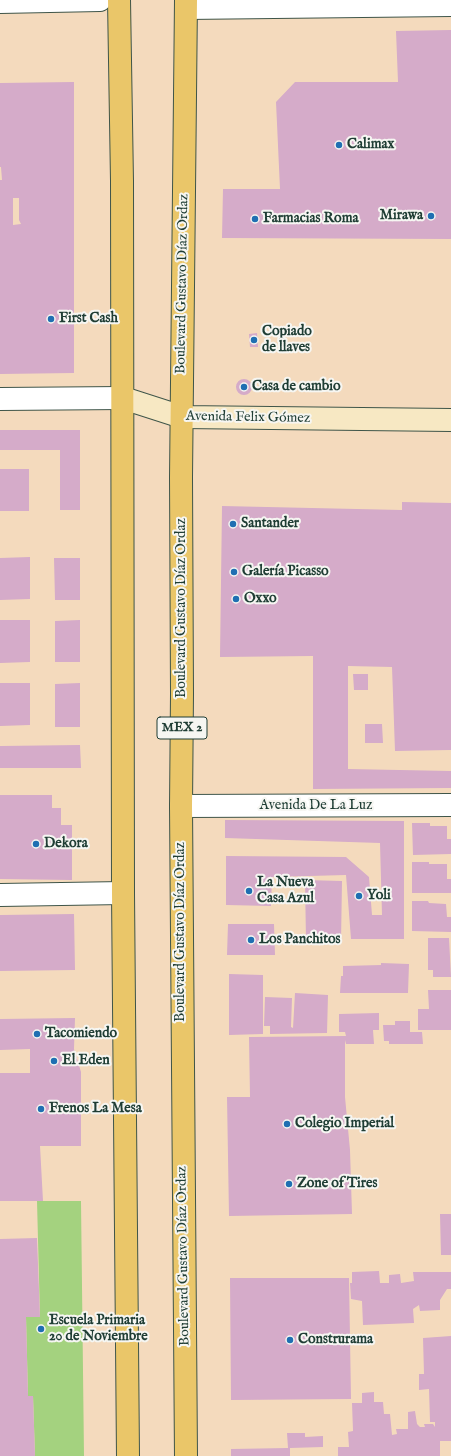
<!DOCTYPE html>
<meta charset="utf-8">
<style>
body{margin:0}
canvas{display:block;background:#f4dabd}
</style>
<canvas width="451" height="1456"></canvas>
<script>
const ctx = document.querySelector('canvas').getContext('2d');
ctx.lineJoin = 'round';
function fill(path, color) {
  ctx.fillStyle = color;
  ctx.fill(path, 'evenodd');
}
function stroke(path, color, width, dash) {
  ctx.strokeStyle = color;
  ctx.lineWidth = width;
  ctx.lineCap = dash ? 'butt' : 'round';
  ctx.setLineDash(dash || []);
  ctx.stroke(path);
}
function label(font, color, halo, rows, align = 'center') {
  ctx.font = font + ' "IM FELL English",serif';
  ctx.lineWidth = 4;
  ctx.setLineDash([]);
  ctx.textBaseline = 'middle';
  ctx.strokeStyle = halo;
  ctx.fillStyle = color;
  for (const [text, x, y, turn = 0] of rows) {
    ctx.save();
    ctx.translate(x, y);
    ctx.rotate((+turn || 0) * Math.PI / 180);
    ctx.textAlign = isNaN(turn) ? turn : align;
    if (halo) ctx.strokeText(text, 0, 0);
    ctx.fillText(text, 0, 0);
    ctx.restore();
  }
}
const green = new Path2D(`
 M 37,1201 L 81,1201 L 84,1456 L 35,1456 L 33,1396 L 28,1396 L 26,1317 L 40,1317 Z`);
const building = new Path2D(`
 M 451,30 L 451,239 L 222,238 L 223,189 L 280,189 L 276,102 L 295,82 L 398,82 L 396,31 Z
 M 74,82 L 74,373 L 0,374 L 0,180 L 2,180 L 1,167 L 0,167 L 0,83 ZM 13,198 L 19,198 L 19,220 L 21,224 L 13,225 Z
 M 257,333 L 258,347 L 250,347 L 249,334 Z
 M236 387a8 8 0 1 1 16 0a8 8 0 1 1-16 0Z
 M 0,430 L 80,430 L 80,510 L 60,510 L 60,450 L 0,450 Z
 M 0,469 L 29,469 L 29,511 L 0,511 Z
 M 402,502 L 451,503 L 451,750 L 395,751 L 392,667 L 348,666 L 348,769 L 451,771 L 451,788 L 313,789 L 313,656 L 220,657 L 222,506 L 402,510 Z
 M 30,557 L 30,599 L 0,600 L 0,558 Z
 M 54,558 L 80,558 L 80,600 L 55,600 Z
 M 0,620 L 30,620 L 30,662 L 0,663 Z
 M 80,620 L 80,662 L 55,662 L 55,621 Z
 M 353,674 L 368,674 L 368,690 L 354,690 Z
 M 0,683 L 30,683 L 30,725 L 0,726 Z
 M 80,683 L 80,727 L 55,727 L 55,684 Z
 M 365,724 L 382,724 L 383,743 L 365,743 Z
 M 80,745 L 81,768 L 0,768 L 0,746 Z
 M 0,795 L 52,795 L 52,808 L 61,808 L 61,825 L 72,825 L 72,880 L 0,879 Z
 M 225,820 L 404,821 L 404,939 L 351,939 L 346,875 L 272,877 L 271,906 L 226,905 L 226,856 L 346,857 L 369,877 L 372,915 L 382,915 L 380,843 L 225,838 Z
 M 412,823 L 430,823 L 430,826 L 447,826 L 447,839 L 451,839 L 451,854 L 413,855 Z
 M 412,862 L 429,862 L 429,864 L 447,864 L 447,879 L 451,879 L 451,893 L 412,893 Z
 M 305,880 L 342,881 L 341,942 L 306,941 Z
 M 412,901 L 428,901 L 429,903 L 446,904 L 447,917 L 451,917 L 451,932 L 412,931 Z
 M 74,914 L 75,970 L 0,971 L 0,915 Z
 M 228,924 L 274,924 L 275,955 L 227,955 Z
 M 428,938 L 449,938 L 451,977 L 433,977 L 433,970 L 428,970 Z
 M 381,963 L 409,964 L 408,993 L 340,993 L 341,976 L 343,976 L 343,966 L 381,965 Z
 M 229,974 L 263,975 L 263,1034 L 229,1035 Z
 M 428,990 L 451,990 L 451,1030 L 418,1030 L 418,1009 L 429,1009 Z
 M 295,993 L 328,995 L 327,1033 L 270,1034 L 270,1026 L 264,1026 L 265,997 L 292,998 L 291,1027 L 293,1028 Z
 M 379,1013 L 379,1030 L 373,1030 L 374,1044 L 346,1044 L 345,1040 L 345,1097 L 350,1150 L 352,1214 L 229,1216 L 227,1097 L 250,1097 L 249,1037 L 346,1036 L 345,1032 L 339,1032 L 339,1014 Z
 M 75,1018 L 74,1049 L 81,1072 L 81,1146 L 40,1146 L 43,1201 L 0,1201 L 0,1073 L 30,1073 L 30,1049 L 0,1050 L 0,1019 Z
 M 395,1021 L 410,1021 L 410,1032 L 422,1032 L 423,1044 L 389,1044 L 389,1041 L 384,1041 L 383,1025 L 395,1025 Z
 M 440,1214 L 451,1214 L 451,1255 L 441,1255 Z
 M 37,1238 L 40,1317 L 26,1317 L 28,1396 L 33,1396 L 35,1456 L 0,1456 L 0,1239 Z
 M 379,1271 L 380,1283 L 389,1283 L 389,1275 L 400,1274 L 401,1283 L 414,1281 L 413,1272 L 451,1272 L 451,1289 L 447,1289 L 440,1300 L 440,1310 L 420,1311 L 419,1305 L 413,1309 L 414,1323 L 363,1325 L 362,1301 L 351,1299 L 350,1283 L 352,1283 L 352,1272 Z
 M 230,1278 L 349,1278 L 351,1399 L 231,1400 Z
 M 451,1336 L 451,1441 L 440,1441 L 440,1456 L 338,1456 L 338,1447 L 349,1447 L 348,1432 L 353,1431 L 352,1403 L 362,1403 L 362,1393 L 374,1392 L 374,1402 L 383,1402 L 384,1414 L 390,1414 L 392,1435 L 397,1434 L 396,1429 L 408,1429 L 408,1412 L 415,1411 L 417,1424 L 420,1427 L 425,1427 L 424,1424 L 433,1424 L 435,1427 L 435,1422 L 430,1422 L 429,1389 L 419,1390 L 419,1374 L 424,1374 L 423,1338 Z
 M 287,1433 L 305,1433 L 305,1437 L 323,1436 L 323,1447 L 290,1448 L 290,1456 L 231,1456 L 231,1449 L 288,1448 Z`);
const minor = new Path2D(`
 M 0,2 L 100,0
 M 186,8 L 451,5
 M 0,399 L 123,398
 M 181,806 L 451,805
 M 0,895 L 123,893`);
const secondary = new Path2D(`
 M 123,398 L 182,417 L 451,420`);
const primary = new Path2D(`
 M 119,0 L 122,181 L 123,893 L 128,1456
 M 186,1456 L 181,806 L 182,694 L 181,477 L 186,0`);
const markers = [
 [339,145,4,"#1f6fb2"],
 [431,216,4,"#1f6fb2"],
 [255,219,4,"#1f6fb2"],
 [51,319,4,"#1f6fb2"],
 [254,340,4,"#1f6fb2"],
 [244,387,4,"#1f6fb2"],
 [233,524,4,"#1f6fb2"],
 [234,572,4,"#1f6fb2"],
 [236,599,4,"#1f6fb2"],
 [36,844,4,"#1f6fb2"],
 [249,891,4,"#1f6fb2"],
 [359,896,4,"#1f6fb2"],
 [251,940,4,"#1f6fb2"],
 [37,1034,4,"#1f6fb2"],
 [54,1061,4,"#1f6fb2"],
 [41,1109,4,"#1f6fb2"],
 [287,1124,4,"#1f6fb2"],
 [289,1184,4,"#1f6fb2"],
 [41,1329,4,"#1f6fb2"],
 [290,1340,4,"#1f6fb2"]
];
const shields = [
 [182,728,50]
];
const shieldNames = [
 ["MEX 2",182,728]
];
const poiNames = [
 ["Calimax",347,145],
 ["Mirawa",423,216,"right"],
 ["Farmacias Roma",263,219],
 ["First Cash",59,319],
 ["Copiado",262,332],
 ["de llaves",262,348],
 ["Casa de cambio",252,387],
 ["Santander",241,524],
 ["Galería Picasso",242,572],
 ["Oxxo",244,599],
 ["Dekora",44,844],
 ["La Nueva",257,883],
 ["Casa Azul",257,899],
 ["Yoli",367,896],
 ["Los Panchitos",259,940],
 ["Tacomiendo",45,1034],
 ["El Eden",62,1061],
 ["Frenos La Mesa",49,1109],
 ["Colegio Imperial",295,1124],
 ["Zone of Tires",297,1184],
 ["Escuela Primaria",49,1321],
 ["20 de Noviembre",49,1337],
 ["Construrama",298,1340]
];
const streetNames = [
 ["Boulevard Gustavo Díaz Ordaz",183,284,-89],
 ["Avenida Felix Gómez",248,418,1],
 ["Boulevard Gustavo Díaz Ordaz",182,608,-90],
 ["Avenida De La Luz",316,806],
 ["Boulevard Gustavo Díaz Ordaz",181,932,-90],
 ["Boulevard Gustavo Díaz Ordaz",184,1256,-91]
];
fill(green, '#a4d27f');
fill(building, '#d5abc9');
stroke(minor, '#3f5549', 24);
stroke(secondary, '#3f5549', 24);
stroke(primary, '#3f5549', 24);
stroke(minor, '#fff', 22);
stroke(secondary, '#f7e8c3', 22);
stroke(primary, '#eac669', 22);
for (const [x, y, r, color] of markers) {
  const dot = new Path2D();
  dot.arc(x, y, r, 0, 2 * Math.PI);
  ctx.fillStyle = color;
  ctx.fill(dot);
  stroke(dot, '#f6f6f2', 1.5);
}
for (const [x, y, w] of shields) {
  const box = new Path2D();
  box.roundRect(x - w / 2, y - 11, w, 22, 3);
  ctx.fillStyle = '#f6f6f2';
  ctx.fill(box);
  stroke(box, '#1f3d34', 1);
}
label('bold 13px', '#1f3d34', null, shieldNames);
label('bold 14px', '#1f3d34', '#f6f6f2', poiNames, 'left');
label('14px', '#1f3d34', '#f6f6f2', streetNames);
</script>
